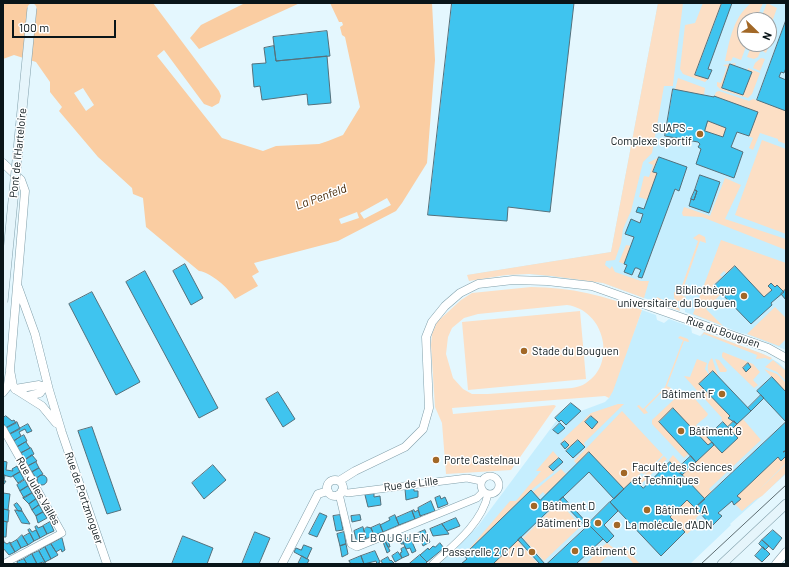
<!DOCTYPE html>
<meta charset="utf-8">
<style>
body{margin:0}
#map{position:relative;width:789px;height:567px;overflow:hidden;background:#e4f7fe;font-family:Barlow,sans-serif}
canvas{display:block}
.frame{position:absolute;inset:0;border:4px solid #091519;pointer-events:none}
.north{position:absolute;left:737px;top:12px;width:40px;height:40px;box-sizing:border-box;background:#fff;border:1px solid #9da1a3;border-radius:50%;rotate:113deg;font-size:11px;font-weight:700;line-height:16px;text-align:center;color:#091519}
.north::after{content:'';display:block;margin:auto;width:14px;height:18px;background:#a26827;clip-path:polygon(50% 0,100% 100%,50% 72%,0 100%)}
.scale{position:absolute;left:12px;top:20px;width:104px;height:18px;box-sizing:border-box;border:2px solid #091519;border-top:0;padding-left:5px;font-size:12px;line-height:14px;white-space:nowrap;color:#091519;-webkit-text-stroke:3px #fff;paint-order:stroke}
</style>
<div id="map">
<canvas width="789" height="567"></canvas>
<div class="frame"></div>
<div class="north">N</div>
<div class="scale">100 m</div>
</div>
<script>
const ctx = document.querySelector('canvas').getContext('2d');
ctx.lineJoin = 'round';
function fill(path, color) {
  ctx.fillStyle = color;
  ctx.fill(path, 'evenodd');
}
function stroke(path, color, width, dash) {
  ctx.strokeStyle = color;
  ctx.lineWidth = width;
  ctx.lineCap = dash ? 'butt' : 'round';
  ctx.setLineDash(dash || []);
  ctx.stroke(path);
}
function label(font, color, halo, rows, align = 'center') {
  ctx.font = font + ' Barlow,sans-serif';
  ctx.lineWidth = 3;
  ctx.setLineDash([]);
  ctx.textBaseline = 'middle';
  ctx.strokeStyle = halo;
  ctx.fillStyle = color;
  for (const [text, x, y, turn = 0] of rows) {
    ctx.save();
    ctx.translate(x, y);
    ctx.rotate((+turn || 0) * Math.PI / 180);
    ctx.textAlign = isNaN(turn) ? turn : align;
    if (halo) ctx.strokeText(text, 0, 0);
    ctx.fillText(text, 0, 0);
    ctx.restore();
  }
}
const built = new Path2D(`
 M 658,3 L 786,3 L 786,350 L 746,334 L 741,333 L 685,312 L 685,310 L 680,308 L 680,311 L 603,283 L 529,274 L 467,275 L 611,252 ZM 745,20 L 769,20 L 769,44 L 745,44 Z
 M 642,310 L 656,315 L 657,320 L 664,323 L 669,319 L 691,327 L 692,333 L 700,336 L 704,332 L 763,354 L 779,363 L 786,370 L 786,474 L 730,524 L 731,525 L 690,564 L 440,564 L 478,526 L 557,420 L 559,422 L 561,420 L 566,425 L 581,411 L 605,402 L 609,398 Z`);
const green = new Path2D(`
 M 658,3 L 683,3 L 673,84 L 673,86 L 664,86 L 652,153 L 643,162 L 631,211 L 623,229 L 621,243 L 615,260 L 606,261 L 605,265 L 610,269 L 612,266 L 615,272 L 641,281 L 649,281 L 644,298 L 603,283 L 551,276 L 529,274 L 506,275 L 469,281 L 467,275 L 611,252 Z
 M 703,3 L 722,3 L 695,75 L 708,79 L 705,82 L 683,74 L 680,69 L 685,25 L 695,23 Z
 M 751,3 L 763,3 L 756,20 L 745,20 L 745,44 L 747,44 L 741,60 L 733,57 L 731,61 L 725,61 C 730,39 733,18 751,3 Z
 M 767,3 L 777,8 L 771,25 L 769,24 L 769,20 L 760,20 Z
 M 769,34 L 772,38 L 766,53 L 761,50 L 758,57 L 754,59 L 747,57 L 752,44 L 769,44 Z
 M 761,58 L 765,59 L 760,71 L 753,68 L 755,63 Z
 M 736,63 L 725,80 L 722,88 L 743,95 L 748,68 L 760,73 L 752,94 L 748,98 L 721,90 L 717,86 L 717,82 L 721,83 L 727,67 L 723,65 Z
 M 678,78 L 705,88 L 704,95 L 714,97 L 716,92 L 719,91 L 749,101 L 753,99 L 786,111 L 786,144 L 778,141 L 778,139 L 760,133 L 753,150 L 749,148 L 753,138 L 737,132 L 731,147 L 743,152 L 734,178 L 696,164 L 701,149 L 698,147 L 700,144 L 698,142 L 665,136 L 673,89 L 675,90 Z
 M 762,140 L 786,149 L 786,234 L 735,215 Z
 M 659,157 L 654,172 L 657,173 L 648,200 L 639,197 L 644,176 L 649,177 L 653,165 L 648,163 Z
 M 725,178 L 741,185 L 725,219 L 786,239 L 786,250 L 702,217 L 683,216 L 682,213 L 684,207 L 710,216 Z
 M 699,234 L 705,237 L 706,243 L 700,241 L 681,295 L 686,297 L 683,301 L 677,301 L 674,298 L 674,292 L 679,294 L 698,241 L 693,238 Z
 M 721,240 L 786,263 L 786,289 L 784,292 L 777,285 L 775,287 L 771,283 L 768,286 L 772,290 L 764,297 L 736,266 L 727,274 L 724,271 L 720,275 L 722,277 L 713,285 L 721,294 L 706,309 L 723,326 L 693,314 Z
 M 626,245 L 631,246 L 624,264 L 619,262 Z
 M 531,287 C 571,287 605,296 642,310 L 613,391 L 609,398 L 605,396 L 452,408 L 453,414 L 554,405 L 556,406 L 511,470 L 446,474 L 442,423 L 435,407 L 431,345 L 432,334 L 437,322 L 461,300 L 472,293 ZM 567,305 C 605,310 617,364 586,383 C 582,386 577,387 572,388 L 488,394 L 472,394 L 463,389 L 453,378 L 446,354 L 448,337 L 452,328 L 464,318 L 478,314 Z
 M 657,297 L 663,300 L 664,302 L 679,308 L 680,311 L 655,302 Z
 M 775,307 L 786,318 L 786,339 L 779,346 L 747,334 Z
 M 580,311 L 586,379 L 468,390 L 462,322 Z
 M 704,332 L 763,354 L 772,358 L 770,360 L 765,358 L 756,359 L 757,355 L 704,334 L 701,337 Z
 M 680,336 L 688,339 L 689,342 L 684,341 L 667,386 L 671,388 L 671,391 L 669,392 L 665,389 L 645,409 L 648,413 L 644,414 L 637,406 L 639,405 L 643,409 L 665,387 L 683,340 L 678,338 Z
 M 723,352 L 753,364 L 760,372 L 753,380 L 758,385 L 754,388 L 722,357 L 722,354 Z
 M 712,358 L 718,376 L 713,371 L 710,374 C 706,368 708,362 712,358 Z
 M 697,359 L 707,363 L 705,369 L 709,375 L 699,384 L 730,416 L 728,418 L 731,421 L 734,421 L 728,427 L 721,419 L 722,418 L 684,376 L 690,377 Z
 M 715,359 L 719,360 L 727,370 L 726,372 L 720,372 Z
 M 773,360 L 786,371 L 786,381 L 777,372 L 765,367 Z
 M 764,369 L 777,374 L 786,383 L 786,392 Z
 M 683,391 L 690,393 L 708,414 L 707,416 L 696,425 L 702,431 L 704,430 L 709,435 L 707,437 L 712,442 L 708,445 L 662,419 L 659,422 L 689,453 L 684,458 L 652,424 L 652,420 Z
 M 618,404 L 624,404 L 584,443 L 585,447 L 578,440 L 566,451 L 569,445 L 565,441 L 563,443 L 562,440 L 591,413 Z
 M 622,411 L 663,455 L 644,474 L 641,473 L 624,489 L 590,453 L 577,464 L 574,461 Z
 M 743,419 L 761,440 L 709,489 L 712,492 L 705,499 L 682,475 L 714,445 L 722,453 L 738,438 L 731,430 Z
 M 553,451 L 559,458 L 549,467 L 554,472 L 531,490 L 464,555 L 510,501 L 516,501 L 541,471 L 536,471 Z
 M 673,455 L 682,465 L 676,470 L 669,460 Z
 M 664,456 L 667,459 L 640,485 L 635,479 L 640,479 Z
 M 786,456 L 786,463 L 757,492 L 786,464 L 786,473 L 762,496 L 755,500 L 742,511 L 735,504 L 740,499 L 737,496 L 778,457 L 781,461 Z
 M 561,469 L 567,475 L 546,495 L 543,492 L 538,497 L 533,492 Z
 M 687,500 L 700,514 L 696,518 L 698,524 L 687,534 L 670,517 Z
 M 559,502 L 581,526 L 544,561 L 523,538 Z
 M 517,540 L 538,564 L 493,564 Z
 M 607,543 L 615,549 L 599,564 L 586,564 C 593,557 599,548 607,543 Z
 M 624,546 L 640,564 L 634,564 L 620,549 Z`);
const water = new Path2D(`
 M 3,3 L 153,3 L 219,91 L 221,96 L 219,103 L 212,107 L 204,104 L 164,50 L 157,56 L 222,138 L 263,151 L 276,146 L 319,144 L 328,141 L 343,135 L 360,107 L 345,37 L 342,35 L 340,27 L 343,25 L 342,22 L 339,22 L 330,3 L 432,3 L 435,60 L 427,163 L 402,203 L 396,211 L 338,241 L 254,263 L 259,272 L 252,276 L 258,286 L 235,299 C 229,288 210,272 199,271 L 146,227 L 143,198 L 133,194 L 132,188 L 98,157 L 59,111 L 62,107 L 50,92 L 50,82 L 36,62 L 14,55 L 3,59 Z
 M 245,3 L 300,3 L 199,49 L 190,38 L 201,25 Z`);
const pier = new Path2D(`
 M 83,88 L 94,105 L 86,111 L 74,93 Z
 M 387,198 L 391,205 L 364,219 L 360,213 Z
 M 357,212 L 359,218 L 341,224 L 339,219 Z`);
const building = new Path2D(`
 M 452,3 L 574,3 L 550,212 L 508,207 L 507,221 L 428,215 Z
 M 722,3 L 732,3 L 708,69 L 712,70 L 708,79 L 695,75 Z
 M 786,20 L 786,68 L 784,73 L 781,72 L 779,77 L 786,80 L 786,111 L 757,100 Z
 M 327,31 L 330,56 L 276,61 L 273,37 Z
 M 274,46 L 276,61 L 327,56 L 331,103 L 308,105 L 307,94 L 262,100 L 260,86 L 254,87 L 252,64 L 266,63 L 264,48 Z
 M 730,64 L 752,72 L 743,95 L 722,88 Z
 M 673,89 L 714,97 L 714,96 L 758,112 L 749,136 L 737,132 L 731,147 L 743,152 L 734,178 L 696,164 L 701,149 L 698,147 L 700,144 L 698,142 L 665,136 ZM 708,121 L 726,128 L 723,137 L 705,131 Z
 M 659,157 L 687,167 L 679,191 L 675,189 L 642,278 L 638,277 L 641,270 L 637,268 L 635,268 L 632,275 L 624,272 L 627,265 L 624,264 L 634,237 L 625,234 L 631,219 L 640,223 L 643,214 L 636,212 L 638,207 L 644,209 L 657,173 L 653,172 Z
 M 700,175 L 720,182 L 709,213 L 689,206 L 691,199 L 694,200 L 697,191 L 695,190 Z
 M 695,190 L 697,191 L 694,200 L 691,199 Z
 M 185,264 L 203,298 L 191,305 L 173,271 Z
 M 735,266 L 764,297 L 772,290 L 768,286 L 771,283 L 775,287 L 777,285 L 784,292 L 771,303 L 772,305 L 751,324 L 714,286 Z
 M 145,271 L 218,408 L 199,418 L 126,282 Z
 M 786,289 L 786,300 L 781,294 Z
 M 92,292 L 140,382 L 116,395 L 69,304 Z
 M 748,363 L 751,367 L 746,372 L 743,368 Z
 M 713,371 L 751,411 L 737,424 L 728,418 L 730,416 L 699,384 Z
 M 772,377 L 786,392 L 786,422 L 757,391 Z
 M 278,392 L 295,419 L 283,427 L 266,399 Z
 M 761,395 L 764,398 L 751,411 L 748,408 Z
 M 571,403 L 581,411 L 566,425 L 561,420 L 559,422 L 555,418 Z
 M 673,408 L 708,445 L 712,442 L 714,445 L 696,462 L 659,422 Z
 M 6,416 L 12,421 L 14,420 L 16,423 L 6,428 L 3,423 L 3,418 Z
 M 591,416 L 598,422 L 592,429 L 585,422 Z
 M 734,421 L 737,424 L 731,430 L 728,427 Z
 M 17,422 L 20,429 L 10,434 L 6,428 Z
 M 723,422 L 738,438 L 722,453 L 707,437 Z
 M 786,422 L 786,450 L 783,452 L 786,451 L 786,456 L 781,461 L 778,457 L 737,496 L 741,499 L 734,505 L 732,501 L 718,513 L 722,516 L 712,526 L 695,508 Z
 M 560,423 L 565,428 L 558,434 L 553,430 Z
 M 28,424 L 32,431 L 27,433 L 25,429 L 19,432 L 21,436 L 14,441 L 10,434 Z
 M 92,427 L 121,510 L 107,514 L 78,431 Z
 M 24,435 L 27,441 L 17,447 L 14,441 Z
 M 578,440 L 585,447 L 573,458 L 566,451 Z
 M 565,441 L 569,445 L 565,449 L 561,444 Z
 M 26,442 L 30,448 L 21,453 L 17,447 Z
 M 31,448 L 34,454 L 25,460 L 21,453 Z
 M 589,452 L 624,489 L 614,499 L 589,472 L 493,564 L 461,564 L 467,559 L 464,555 L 531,490 L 540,500 Z
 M 32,455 L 37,461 L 28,466 L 25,460 Z
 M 691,456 L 696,462 L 682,475 L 676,470 Z
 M 559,458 L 563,462 L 553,471 L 549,467 Z
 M 3,461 L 7,462 L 6,470 L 13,471 L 12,469 L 17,466 L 20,472 L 11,477 L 3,475 Z
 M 36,462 L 39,468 L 32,472 L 28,466 Z
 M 670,462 L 705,499 L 695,508 L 687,500 L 670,517 L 685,532 L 661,556 L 610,502 L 634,479 L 643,488 Z
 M 213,465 L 226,480 L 204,499 L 192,483 Z
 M 39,468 L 43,474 L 36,478 L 32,472 Z
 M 20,472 L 24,479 L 18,483 L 13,476 Z
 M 3,475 L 5,475 L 4,481 L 6,481 L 4,484 Z
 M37 480a5 5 0 1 1 10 0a5 5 0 1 1-10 0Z
 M 25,480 L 28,486 L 20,491 L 17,485 Z
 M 28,486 L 32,493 L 24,498 L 20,491 Z
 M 414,488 L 414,491 L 418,491 L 418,497 L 406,500 L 405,489 Z
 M 3,493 L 10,494 L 8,510 L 3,509 Z
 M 32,493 L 36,499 L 29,504 L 23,498 Z
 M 374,494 L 374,497 L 380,496 L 381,505 L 368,507 L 365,495 Z
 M 440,496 L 441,499 L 445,497 L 448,504 L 438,508 L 435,498 Z
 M 563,497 L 589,525 L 586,527 L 560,500 Z
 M 36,499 L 39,505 L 32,510 L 29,504 Z
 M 431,501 L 435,511 L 420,516 L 418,508 Z
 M 610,502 L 618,511 L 604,525 L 614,536 L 607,543 L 588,524 Z
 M 17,503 L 21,508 L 22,511 L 18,511 L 14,505 Z
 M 39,505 L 43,512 L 36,516 L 32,510 Z
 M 3,509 L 9,510 L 8,522 L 3,521 Z
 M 15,510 L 22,511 L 30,524 L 22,523 Z
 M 414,510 L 415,512 L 418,510 L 421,517 L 415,519 L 412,511 Z
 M 412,511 L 415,519 L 399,525 L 396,518 Z
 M 43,512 L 47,518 L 38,523 L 36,516 Z
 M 320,513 L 327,516 L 317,537 L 309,534 Z
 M 340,515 L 343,530 L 336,531 L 333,516 Z
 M 360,515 L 361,520 L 352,522 L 351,516 Z
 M 395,515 L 399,525 L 383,532 L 380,525 L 390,520 L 389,518 Z
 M 456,518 L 460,526 L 447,531 L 442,524 Z
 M 3,521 L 7,522 L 6,537 L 3,537 Z
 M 50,522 L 54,531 L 47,534 L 43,526 Z
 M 380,524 L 383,532 L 374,535 L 371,528 Z
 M 442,524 L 449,534 L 433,536 L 430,529 Z
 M 589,525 L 603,539 L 576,564 L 547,564 Z
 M 37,526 L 38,528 L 43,526 L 47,534 L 40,538 L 35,527 Z
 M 363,527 L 366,539 L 357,543 L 354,531 Z
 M 367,527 L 371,528 L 374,535 L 366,539 L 364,530 Z
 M 30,529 L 32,532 L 36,530 L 40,538 L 34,541 L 28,530 Z
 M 425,530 L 430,542 L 423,546 L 418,533 Z
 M 773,530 L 782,538 L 773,550 L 762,540 Z
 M 255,532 L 270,538 L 259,564 L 242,564 Z
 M 344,532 L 346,544 L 340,546 L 337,534 Z
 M 30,533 L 34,541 L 28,545 L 23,537 Z
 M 22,535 L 28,545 L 21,548 L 17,540 Z
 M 183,536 L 213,548 L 207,564 L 172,564 Z
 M 3,537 L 4,542 L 7,544 L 10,542 L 15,552 L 9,555 L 3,548 Z
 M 410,537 L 416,551 L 412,553 L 410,548 L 406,549 L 402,540 Z
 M 521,537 L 545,564 L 540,564 L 518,540 Z
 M 62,538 L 65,550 L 62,552 L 61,549 L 56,552 L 51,544 Z
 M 401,538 L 404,544 L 401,544 L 399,539 Z
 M 17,540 L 21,548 L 15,552 L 10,544 Z
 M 388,540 L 390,547 L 388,547 L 385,541 Z
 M 762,540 L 769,546 L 765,550 L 759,544 Z
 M 385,541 L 390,551 L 387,553 L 383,542 Z
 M 440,543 L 444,548 L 427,562 L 420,555 L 428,548 L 429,550 L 433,546 L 435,547 Z
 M 51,544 L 58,555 L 51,559 L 45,547 Z
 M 346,544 L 348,554 L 342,557 L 340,546 Z
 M 304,545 L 312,548 L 307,559 L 294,552 L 296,548 L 301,550 Z
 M 45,547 L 51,559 L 45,562 L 39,551 Z
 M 405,547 L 409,555 L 402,558 L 400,553 L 402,552 L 401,549 Z
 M 763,547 L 770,554 L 762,562 L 755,556 Z
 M 39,551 L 45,562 L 46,564 L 43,562 L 37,564 L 32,554 Z
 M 375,551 L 380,562 L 377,564 L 376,561 L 364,564 L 361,556 Z
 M 398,552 L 402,558 L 395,562 L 392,556 Z
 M 32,554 L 37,564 L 27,564 L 24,559 Z
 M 420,555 L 427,562 L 425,564 L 409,564 Z
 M 302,556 L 309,560 L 307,564 L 298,564 Z
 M 361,556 L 364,564 L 351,564 L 349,561 Z
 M 388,557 L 390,561 L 391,560 L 394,563 L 383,564 L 381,561 Z
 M 24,559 L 27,564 L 18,564 L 17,562 Z`);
const minor = new Path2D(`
 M 3,393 L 7,388 L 9,374
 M 3,429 L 62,533 L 3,564
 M481 485a9 9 0 1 1 18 0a9 9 0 1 1-18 0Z
 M 341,491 L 348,493 L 467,478 L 481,481
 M 339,494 L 351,544 L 357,547 L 477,498 L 483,492
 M 433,564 C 454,545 482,523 488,494`);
const tertiary = new Path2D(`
 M 3,163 L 21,180 L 25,191 L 10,370 L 13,386 L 15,389
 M 18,287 L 35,334 L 49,390 L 62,433 L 107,564
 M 15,389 L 42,406 L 56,423
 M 15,389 L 39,385 L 49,390
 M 28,396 L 40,393 L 46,384
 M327 488a8 8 0 1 1 16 0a8 8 0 1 1-16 0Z
 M 339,481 L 355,471 L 405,447 L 423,429 L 429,408 L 426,337 L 432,322 L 445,306 L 460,293 L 478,284 L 513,280 L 547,281 L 592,286 L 768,348 L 786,358
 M 282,564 L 318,494 L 328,491
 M 776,564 L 786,552`);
const secondary = new Path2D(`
 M 722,564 L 786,504`);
const tram = new Path2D(`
 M 701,564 L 786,485`);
const secondaryBridge = new Path2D(`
 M 3,302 L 32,8`);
const markers = [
 [700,134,4,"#a26827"],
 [744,296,4,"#a26827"],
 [524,351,4,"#a26827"],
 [722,394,4,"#a26827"],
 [681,431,4,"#a26827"],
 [436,460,4,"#a26827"],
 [624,473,4,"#a26827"],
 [534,506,4,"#a26827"],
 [647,510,4,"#a26827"],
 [598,523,4,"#a26827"],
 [617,525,4,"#a26827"],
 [575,551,4,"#a26827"],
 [532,552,4,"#a26827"]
];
const poiNames = [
 ["SUAPS -",692,128,"right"],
 ["Complexe sportif",692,141,"right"],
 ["Bibliothèque",736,290,"right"],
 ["universitaire du Bouguen",736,303,"right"],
 ["Stade du Bouguen",532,351],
 ["Bâtiment F",714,394,"right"],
 ["Bâtiment G",689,431],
 ["Porte Castelnau",444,460],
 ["Faculté des Sciences",632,467],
 ["et Techniques",632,480],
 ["Bâtiment D",542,506],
 ["Bâtiment A",655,510],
 ["Bâtiment B",590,523,"right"],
 ["La molécule d'ADN",625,525],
 ["Bâtiment C",583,551],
 ["Passerelle 2 C / D",524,552,"right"]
];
const streetNames = [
 ["Pont de l'Harteloire",18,153,-84],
 ["Rue du Bouguen",723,332,19],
 ["Rue de Lille",411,484,-7],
 ["Rue Jules Vallès",38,491,60],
 ["Rue de Portzmoguer",84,498,71]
];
const waterNames = [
 ["La Penfeld",321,197,-20]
];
const neighbourhoodNames = [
 ["LE BOUGUEN",390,538]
];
fill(built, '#c6eefe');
fill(green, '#fcdfc5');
fill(water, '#facda2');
fill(pier, '#e4f7fe');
fill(building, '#3fc4ef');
stroke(building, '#54707b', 1);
stroke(minor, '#82a0ab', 8);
stroke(tertiary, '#82a0ab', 9);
stroke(secondary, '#82a0ab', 10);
stroke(minor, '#fff', 7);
stroke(tertiary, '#fff', 8);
stroke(secondary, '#e6f5fb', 9);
stroke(tram, '#5d6c71', 1);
stroke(secondaryBridge, '#82a0ab', 10, []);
stroke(secondaryBridge, '#e6f5fb', 9);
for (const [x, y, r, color] of markers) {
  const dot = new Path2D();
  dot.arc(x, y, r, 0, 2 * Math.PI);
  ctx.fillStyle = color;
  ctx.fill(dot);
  stroke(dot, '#fff', 1.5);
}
label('11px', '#091519', '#fff', poiNames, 'left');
label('11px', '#091519', '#fff', streetNames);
label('italic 12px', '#482b09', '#fff', waterNames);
ctx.letterSpacing = '1px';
label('12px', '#27424c', '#fff', neighbourhoodNames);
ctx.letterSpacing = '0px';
</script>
